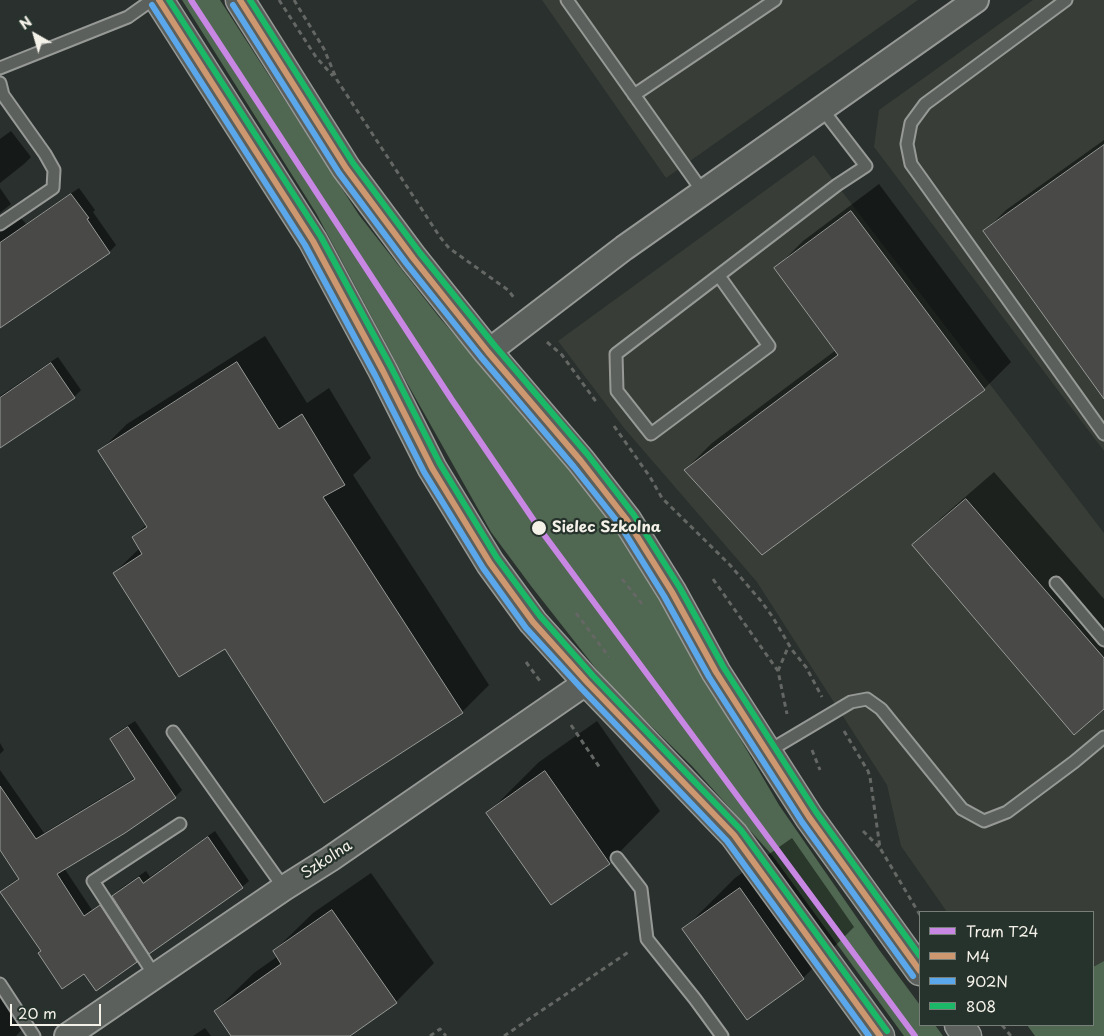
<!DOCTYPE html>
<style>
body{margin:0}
#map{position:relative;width:1104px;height:1036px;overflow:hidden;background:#29302d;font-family:"Playpen Sans",sans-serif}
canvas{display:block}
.legend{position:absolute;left:919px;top:911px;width:175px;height:115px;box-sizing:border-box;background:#26332d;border:1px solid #787f78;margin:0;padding:6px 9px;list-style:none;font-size:15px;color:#f4f1e8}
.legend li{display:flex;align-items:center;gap:10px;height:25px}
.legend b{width:25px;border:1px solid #787f78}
.north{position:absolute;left:10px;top:10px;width:50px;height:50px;-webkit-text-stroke:4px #26332d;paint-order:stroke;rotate:322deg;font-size:14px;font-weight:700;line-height:20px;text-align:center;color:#f4f1e8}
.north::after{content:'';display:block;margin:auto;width:18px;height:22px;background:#f4f1e8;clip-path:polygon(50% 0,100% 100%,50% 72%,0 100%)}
.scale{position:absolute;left:10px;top:1004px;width:91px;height:22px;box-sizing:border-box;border:2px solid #f4f1e8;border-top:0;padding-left:6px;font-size:15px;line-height:18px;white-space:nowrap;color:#f4f1e8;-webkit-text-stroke:4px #26332d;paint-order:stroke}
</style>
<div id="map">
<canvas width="1104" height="1036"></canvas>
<ul class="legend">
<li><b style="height:6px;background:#c787e3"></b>Tram T24</li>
<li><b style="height:6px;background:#cd976f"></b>M4</li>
<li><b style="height:6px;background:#5aa8eb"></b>902N</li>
<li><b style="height:6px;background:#1ab867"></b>808</li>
</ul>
<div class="north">N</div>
<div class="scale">20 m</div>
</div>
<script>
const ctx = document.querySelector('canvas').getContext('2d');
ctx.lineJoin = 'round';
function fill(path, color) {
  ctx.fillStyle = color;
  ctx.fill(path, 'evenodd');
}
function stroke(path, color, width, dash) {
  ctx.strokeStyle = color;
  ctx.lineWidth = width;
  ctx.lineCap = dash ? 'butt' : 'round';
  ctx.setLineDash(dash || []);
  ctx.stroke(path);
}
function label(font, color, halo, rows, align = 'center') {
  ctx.font = font + ' "Playpen Sans",sans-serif';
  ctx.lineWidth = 4.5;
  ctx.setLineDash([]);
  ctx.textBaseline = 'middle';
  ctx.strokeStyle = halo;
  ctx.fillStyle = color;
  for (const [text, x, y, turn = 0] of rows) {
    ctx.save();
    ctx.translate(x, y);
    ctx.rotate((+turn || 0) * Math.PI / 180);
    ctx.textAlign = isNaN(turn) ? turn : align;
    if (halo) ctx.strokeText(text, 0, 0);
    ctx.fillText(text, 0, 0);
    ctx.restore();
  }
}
const built = new Path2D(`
 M 542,0 L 918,0 L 666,178 Z
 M 1033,0 L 1104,0 L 1104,451 L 874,147 L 879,110 Z
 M 814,155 L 1104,533 L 1104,961 L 1093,967 L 1093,912 L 947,912 L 901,846 L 887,785 L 757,582 L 624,428 L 558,341 Z`);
const green = new Path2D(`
 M 182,0 L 220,0 L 359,215 L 439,317 L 579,478 L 635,559 L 779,805 L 880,951 L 920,1005 L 920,1025 L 935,1025 L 943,1036 L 904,1036 L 772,855 L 692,766 L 608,684 L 531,586 L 491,532 L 407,383 L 316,213 Z
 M 1104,961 L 1104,1036 L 1035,1036 L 1027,1025 L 1093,1025 L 1093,967 Z`);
const shadow = new Path2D(`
 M 11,131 L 31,157 L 24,164 L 0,183 L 0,139 Z
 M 1104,140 L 1104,397 L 985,231 L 1006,210 Z
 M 879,184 L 1011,362 L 984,389 L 685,470 L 712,443 L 836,350 L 775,269 L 803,241 Z
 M 0,188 L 11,204 L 0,213 Z
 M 79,188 L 95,210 L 93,212 L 116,245 L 109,252 L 0,326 L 0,220 L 8,225 L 12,224 L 21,218 L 26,224 Z
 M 265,336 L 307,403 L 329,388 L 371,458 L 353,475 L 489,685 L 462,712 L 324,801 L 225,647 L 114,573 L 140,548 L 133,537 L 147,524 L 100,451 L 127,424 Z
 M 58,357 L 81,390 L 74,397 L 0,446 L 0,396 Z
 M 994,472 L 1104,599 L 1104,707 L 914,545 L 941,518 Z
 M 135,721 L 182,790 L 175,797 L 64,868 L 92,910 L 107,899 L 143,955 L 136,961 L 85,972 L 42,951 L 2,892 L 9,885 L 20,877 L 0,848 L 0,770 L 44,833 L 136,777 L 111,739 L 118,732 Z
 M 597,721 L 660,811 L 609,863 L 488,813 L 539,762 Z
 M 0,743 L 4,750 L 0,754 Z
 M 215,831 L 249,881 L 242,887 L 113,896 L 120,889 L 146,871 L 150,877 Z
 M 792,838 L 854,927 L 803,978 L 684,929 L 735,878 Z
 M 371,873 L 434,963 L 396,1002 L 347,1036 L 233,1036 L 215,1011 L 254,973 L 278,956 L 274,951 L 313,913 Z
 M 0,984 L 27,1024 L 16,1036 L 0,1036 Z
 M 205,1028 L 211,1036 L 193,1036 Z`);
const building = new Path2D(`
 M 1104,145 L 1104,399 L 983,231 Z
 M 71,194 L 89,218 L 87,219 L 110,253 L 0,328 L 0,243 Z
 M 851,211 L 985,390 L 762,555 L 684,470 L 838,355 L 774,268 Z
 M 237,362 L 279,429 L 302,414 L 345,485 L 323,497 L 463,713 L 324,803 L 225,649 L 179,677 L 113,573 L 142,554 L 132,537 L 147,527 L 98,451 Z
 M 51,363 L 75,398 L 0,448 L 0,398 Z
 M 966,499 L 1104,658 L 1104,709 L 1074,735 L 912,545 Z
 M 128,727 L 176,798 L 125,833 L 57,874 L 84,916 L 100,905 L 137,962 L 96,991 L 84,974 L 62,989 L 38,953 L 41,951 L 0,892 L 19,879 L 0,850 L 0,786 L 36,839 L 135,779 L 110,739 Z
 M 545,771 L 610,864 L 551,905 L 486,813 Z
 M 208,837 L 243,888 L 149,954 L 112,896 L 139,877 L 143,883 Z
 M 740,888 L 804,979 L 747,1020 L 682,929 Z
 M 332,910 L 397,1003 L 350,1036 L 231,1036 L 214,1011 L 281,964 L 273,951 Z`);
const path = new Path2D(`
 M 279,0 L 316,57 L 333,76
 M 294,0 L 324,49 L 337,80 L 440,237 L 449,248 L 508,290 L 515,299
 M 547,342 L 562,355 L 597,403
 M 614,426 L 650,477 L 662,498 L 730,565 L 761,601 L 772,616 L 792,650 L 806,667 L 822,697
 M 622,579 L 643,605
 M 713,579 L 778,671 L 787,714
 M 576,613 L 609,657
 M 526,662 L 540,681
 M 778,671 L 789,645
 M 571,725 L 600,768
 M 844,731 L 868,771 L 870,777 L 880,848 L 920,915
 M 812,750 L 820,770
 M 863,831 L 879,847
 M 1002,1025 L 1011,1036
 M 430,1036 L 440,1029 L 446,1036
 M 504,1036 L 630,951`);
const service = new Path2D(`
 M 567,0 L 703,192
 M 1066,0 L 925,104 L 911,123 L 907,144 L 911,164 L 1104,434
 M 0,68 L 128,17 L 152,0
 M 0,83 L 3,95 L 45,154 L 54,170 L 53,188 L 0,224
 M 634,95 L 775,0
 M 719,276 L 769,346 L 651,434 L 617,391 L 616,354 L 837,185 L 866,166 L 822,109
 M 1056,583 L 1104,640
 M 173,732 L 284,888
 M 767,752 L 851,702 L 867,699 L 881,709 L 962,809 L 984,821 L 1007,812 L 1074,762 L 1104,737
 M 617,858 L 641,889 L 647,939 L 695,999 L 722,1036
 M 155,976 L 93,881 L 180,824
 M 0,984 L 34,1036`);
const minor = new Path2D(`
 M 488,352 L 624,248 L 976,0
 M 67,1036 L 284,888 L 330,859 L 587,682`);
const tertiary = new Path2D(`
 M 159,0 L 313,241 L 383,371 L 432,468 L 490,563 L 533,622 L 587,682 L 734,835 L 880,1036
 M 240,0 L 346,168 L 413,258 L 488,352 L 581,461 L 627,520 L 672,592 L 716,672 L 809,817 L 920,971
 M 959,1025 L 967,1036`);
const bus1 = new Path2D(`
 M 159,0 L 313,241 L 383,371 L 432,468 L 490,563 L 533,622 L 587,682 L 734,835 L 880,1036
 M 240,0 L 346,168 L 413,258 L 488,352 L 581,461 L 627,520 L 672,592 L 716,672 L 809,817 L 920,971`);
const bus2 = new Path2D(`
 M 152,5 L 305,245 L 375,375 L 424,472 L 483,568 L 526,628 L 581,688 L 727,841 L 869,1036
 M 233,5 L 339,173 L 406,263 L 481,357 L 574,467 L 620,525 L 664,596 L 709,677 L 802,822 L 913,976`);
const bus3 = new Path2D(`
 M 169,0 L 321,237 L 391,367 L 440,464 L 497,558 L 540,616 L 593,676 L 741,830 L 887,1031
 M 250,0 L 353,163 L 420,253 L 495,346 L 588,455 L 634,515 L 680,588 L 724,668 L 816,812 L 920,956`);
const tram1 = new Path2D(`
 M 191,0 L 452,400 L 539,528 L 915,1036`);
const markers = [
 [539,528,8,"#f4f1e8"]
];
const stopNames = [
 ["Sielec Szkolna",552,528]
];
const streetNames = [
 ["Szkolna",327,860,-33]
];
fill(built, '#383e37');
fill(green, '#506751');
fill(shadow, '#0007');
fill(building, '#494a47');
stroke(building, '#969996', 1);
stroke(service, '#969996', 15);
stroke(minor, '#969996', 28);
stroke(tertiary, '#969996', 31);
stroke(path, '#646764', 3, [5, 4]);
stroke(service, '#5c605c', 11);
stroke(minor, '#5c605c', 24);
stroke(tertiary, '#5c605c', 28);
stroke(bus1, '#cd976f', 6);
stroke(bus2, '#5aa8eb', 6);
stroke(bus3, '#1ab867', 6);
stroke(tram1, '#c787e3', 6);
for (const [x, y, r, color] of markers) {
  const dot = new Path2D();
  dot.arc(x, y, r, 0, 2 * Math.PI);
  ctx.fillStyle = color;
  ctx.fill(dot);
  stroke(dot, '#26332d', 2);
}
label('bold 15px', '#f4f1e8', '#26332d', stopNames, 'left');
label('15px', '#f4f1e8', '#26332d', streetNames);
</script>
